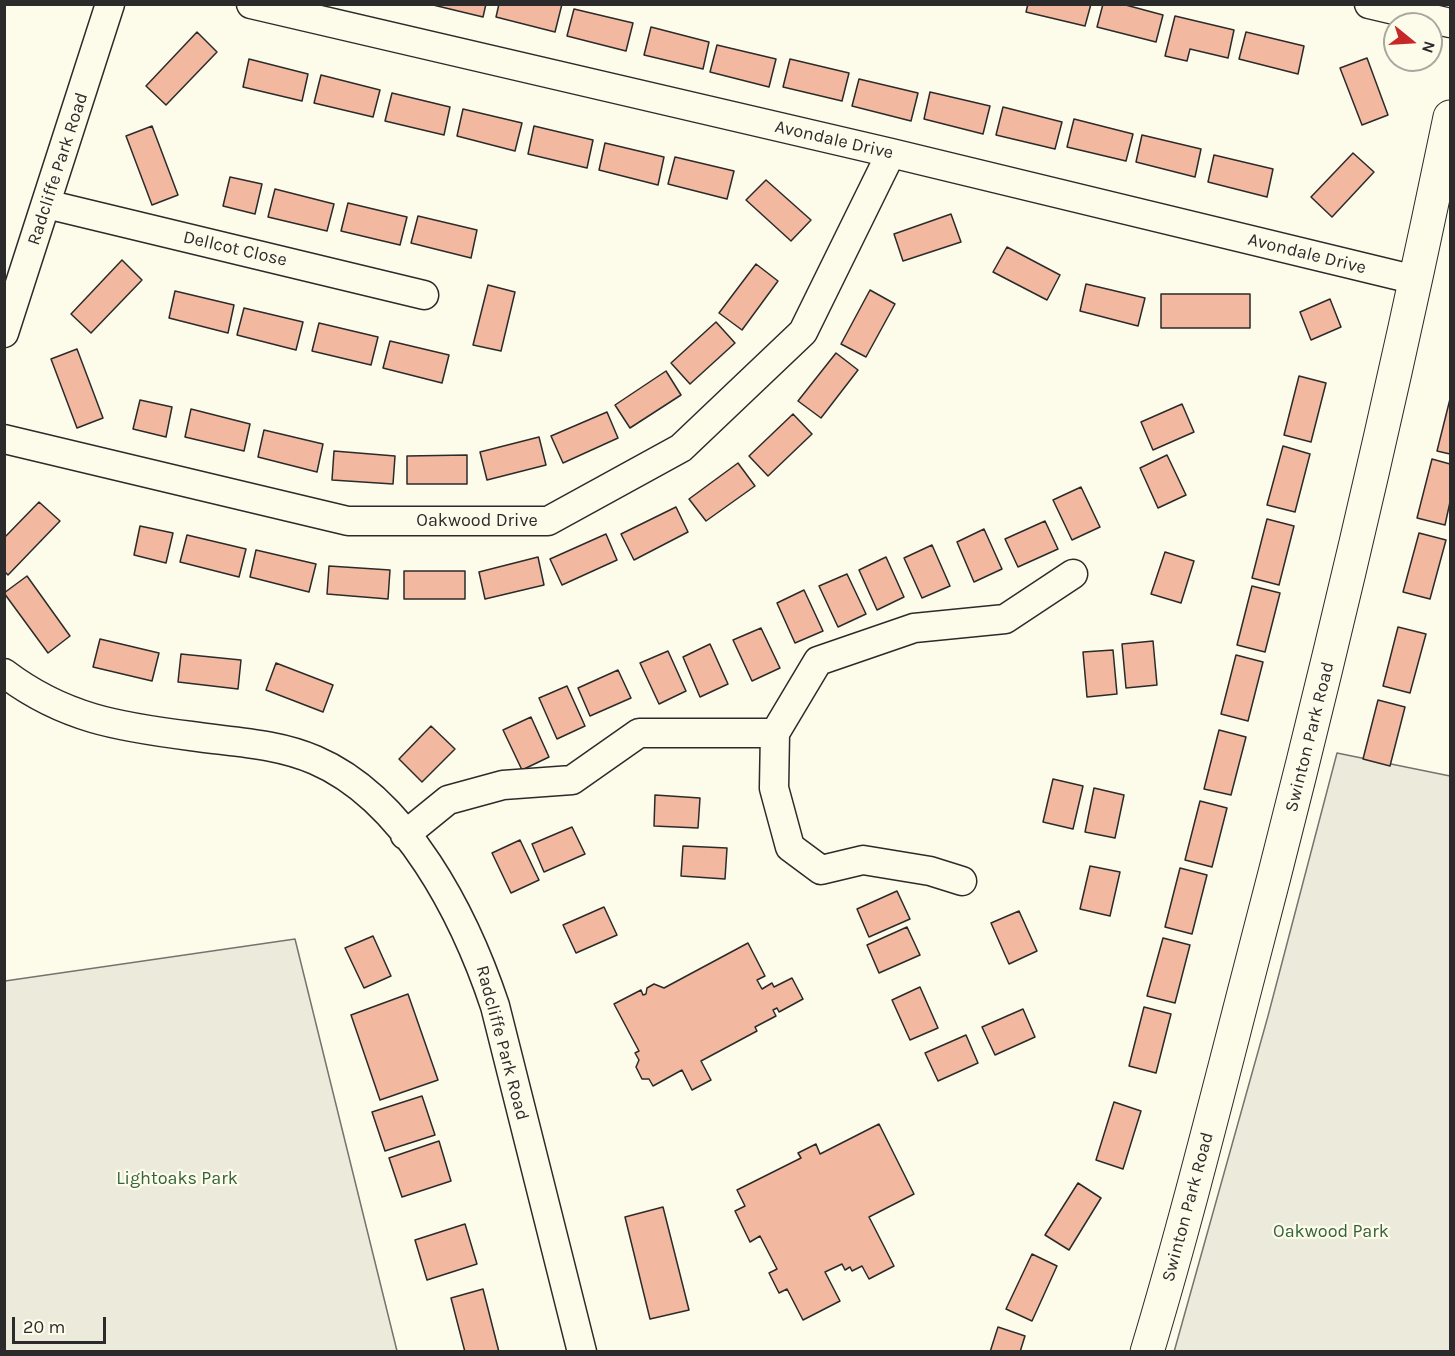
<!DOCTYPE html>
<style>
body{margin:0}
#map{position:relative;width:1455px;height:1356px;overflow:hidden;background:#fdfbea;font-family:Karla,sans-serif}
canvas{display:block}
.frame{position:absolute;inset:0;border:6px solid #2b2b2b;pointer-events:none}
.north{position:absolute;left:1383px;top:12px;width:60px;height:60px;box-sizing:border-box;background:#fdfbea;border:2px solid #a9a89e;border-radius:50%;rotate:108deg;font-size:16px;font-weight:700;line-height:24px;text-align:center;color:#2b2b2b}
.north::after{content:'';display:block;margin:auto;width:21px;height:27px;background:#c62828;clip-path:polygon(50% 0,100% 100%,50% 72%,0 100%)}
.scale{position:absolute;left:12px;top:1317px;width:94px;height:27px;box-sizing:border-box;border:3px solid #2b2b2b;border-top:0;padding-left:8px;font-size:18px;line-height:21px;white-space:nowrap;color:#2b2b2b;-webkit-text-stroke:4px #fdfbea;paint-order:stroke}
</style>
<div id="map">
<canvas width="1455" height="1356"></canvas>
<div class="frame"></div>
<div class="north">N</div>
<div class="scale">20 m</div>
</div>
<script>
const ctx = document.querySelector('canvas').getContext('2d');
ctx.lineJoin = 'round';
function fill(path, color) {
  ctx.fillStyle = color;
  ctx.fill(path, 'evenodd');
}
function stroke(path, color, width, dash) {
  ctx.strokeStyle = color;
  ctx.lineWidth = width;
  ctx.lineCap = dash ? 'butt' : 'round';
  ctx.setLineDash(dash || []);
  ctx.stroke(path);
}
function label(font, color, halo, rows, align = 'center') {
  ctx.font = font + ' Karla,sans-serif';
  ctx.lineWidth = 4.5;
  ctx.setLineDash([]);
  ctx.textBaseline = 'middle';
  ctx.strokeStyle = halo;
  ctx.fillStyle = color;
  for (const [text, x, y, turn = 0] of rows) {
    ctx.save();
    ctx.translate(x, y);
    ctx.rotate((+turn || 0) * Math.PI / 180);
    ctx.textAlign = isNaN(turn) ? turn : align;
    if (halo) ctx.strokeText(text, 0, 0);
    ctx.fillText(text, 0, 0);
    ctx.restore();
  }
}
const green = new Path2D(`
 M 1337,753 L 1450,776 L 1450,1351 L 1174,1352 L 1268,1016 Z
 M 295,939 L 397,1351 L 5,1351 L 5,981 Z`);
const building = new Path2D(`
 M 429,4 L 486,4 L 483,17 Z
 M 499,4 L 562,4 L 555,32 L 496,17 Z
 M 1028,4 L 1091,4 L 1085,26 L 1026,12 Z
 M 1103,4 L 1122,4 L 1163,15 L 1156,42 L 1097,27 Z
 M 574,9 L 633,23 L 626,51 L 567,36 Z
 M 1175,16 L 1234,30 L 1228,58 L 1190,49 L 1187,61 L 1165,56 Z
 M 651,27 L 709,42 L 703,69 L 644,55 Z
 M 197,32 L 217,52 L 166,105 L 146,86 Z
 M 1246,32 L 1304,46 L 1298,74 L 1239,59 Z
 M 717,45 L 776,59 L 769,87 L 710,72 Z
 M 1367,58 L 1388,115 L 1362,125 L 1340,68 Z
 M 249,59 L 308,74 L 302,101 L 243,87 Z
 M 790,59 L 849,73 L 842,101 L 783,87 Z
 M 321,75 L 380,90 L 373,117 L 314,103 Z
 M 859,79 L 918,93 L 911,121 L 852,106 Z
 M 930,92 L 990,106 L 983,134 L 924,119 Z
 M 392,93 L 450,107 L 444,135 L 385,121 Z
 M 1003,107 L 1062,122 L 1055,149 L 996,135 Z
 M 463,109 L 522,123 L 515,151 L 457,136 Z
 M 1074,119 L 1133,134 L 1126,161 L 1067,147 Z
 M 152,126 L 178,195 L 152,205 L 126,136 Z
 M 534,126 L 593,140 L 587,168 L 528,154 Z
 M 1142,135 L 1201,149 L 1195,177 L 1136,162 Z
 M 605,143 L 664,157 L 658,185 L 599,170 Z
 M 1353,153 L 1374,172 L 1332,217 L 1311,197 Z
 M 1214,155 L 1273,169 L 1267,197 L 1208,182 Z
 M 675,157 L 734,171 L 727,199 L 668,184 Z
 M 230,177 L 262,184 L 255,214 L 223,206 Z
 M 766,180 L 811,220 L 791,241 L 746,200 Z
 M 275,189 L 334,204 L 327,231 L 268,217 Z
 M 348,203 L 407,217 L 400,245 L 341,231 Z
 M 951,214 L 961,242 L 903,261 L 894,234 Z
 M 418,216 L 477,230 L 471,258 L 411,243 Z
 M 1007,247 L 1060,275 L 1047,300 L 993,272 Z
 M 122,260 L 142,280 L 91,333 L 71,314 Z
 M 756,264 L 778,281 L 742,330 L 719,313 Z
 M 1086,284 L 1145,298 L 1138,326 L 1080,311 Z
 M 488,285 L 515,292 L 501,351 L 473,345 Z
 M 870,290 L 895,304 L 866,357 L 841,344 Z
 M 175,291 L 234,305 L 228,333 L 169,318 Z
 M 1161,294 L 1250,294 L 1250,328 L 1161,328 Z
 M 1330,299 L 1341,327 L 1311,340 L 1300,312 Z
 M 244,308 L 303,322 L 296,350 L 237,335 Z
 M 716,322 L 735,343 L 690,384 L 671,363 Z
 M 319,323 L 378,337 L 371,365 L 312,351 Z
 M 390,341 L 449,355 L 442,383 L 383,368 Z
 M 77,349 L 103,418 L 77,428 L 51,359 Z
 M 836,353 L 858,370 L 821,418 L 798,401 Z
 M 666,371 L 681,395 L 630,428 L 615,405 Z
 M 1299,376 L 1326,383 L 1311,442 L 1284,435 Z
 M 1450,399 L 1450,454 L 1437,451 Z
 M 140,400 L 172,407 L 166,437 L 133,429 Z
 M 1182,404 L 1194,432 L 1153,450 L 1141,422 Z
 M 191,409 L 250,424 L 244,451 L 185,437 Z
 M 607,412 L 618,438 L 563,463 L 551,436 Z
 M 793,414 L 812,434 L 768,476 L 749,456 Z
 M 264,430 L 323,444 L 317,472 L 258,457 Z
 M 539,437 L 546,465 L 487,480 L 480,452 Z
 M 1283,446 L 1310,454 L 1295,512 L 1267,505 Z
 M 334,451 L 395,456 L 393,484 L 332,480 Z
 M 467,455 L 467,484 L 407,484 L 407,456 Z
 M 1167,455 L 1186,495 L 1158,508 L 1140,468 Z
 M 1432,459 L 1450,464 L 1450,502 L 1445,525 L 1417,518 Z
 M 738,463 L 755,486 L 706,521 L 689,499 Z
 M 1081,487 L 1100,527 L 1072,540 L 1053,500 Z
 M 39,502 L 60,521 L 8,575 L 4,571 L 4,538 Z
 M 676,507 L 688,532 L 634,560 L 621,534 Z
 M 1267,519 L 1294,526 L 1279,585 L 1252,578 Z
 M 1045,521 L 1058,549 L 1018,567 L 1005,539 Z
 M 140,526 L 173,533 L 166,563 L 134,555 Z
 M 984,529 L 1002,569 L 974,582 L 957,542 Z
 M 1419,533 L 1446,540 L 1430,599 L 1403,592 Z
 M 606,534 L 617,560 L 562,585 L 550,559 Z
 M 187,535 L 246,549 L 239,577 L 180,562 Z
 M 932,545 L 950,586 L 922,598 L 904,558 Z
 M 256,550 L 316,564 L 309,592 L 250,577 Z
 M 1165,552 L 1194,561 L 1181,603 L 1151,594 Z
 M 538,557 L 544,585 L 485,599 L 479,572 Z
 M 886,557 L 904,597 L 877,610 L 859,570 Z
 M 329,566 L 390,570 L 388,599 L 327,594 Z
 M 404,571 L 465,571 L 465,599 L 404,599 Z
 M 847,574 L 866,614 L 838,627 L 819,586 Z
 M 27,576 L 70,636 L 48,653 L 4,593 Z
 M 1252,586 L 1280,593 L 1265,652 L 1237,645 Z
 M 804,590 L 823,631 L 795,643 L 777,603 Z
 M 1398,627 L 1426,634 L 1410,693 L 1383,686 Z
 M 761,628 L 780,668 L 752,681 L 733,640 Z
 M 100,639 L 159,653 L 152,681 L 93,667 Z
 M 1153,641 L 1157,685 L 1126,688 L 1122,644 Z
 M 710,644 L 728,684 L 700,697 L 683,657 Z
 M 1113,650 L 1117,694 L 1087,697 L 1083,652 Z
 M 668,651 L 686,691 L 659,704 L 640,663 Z
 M 181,654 L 241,660 L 238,689 L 178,682 Z
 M 1236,655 L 1263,662 L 1248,721 L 1221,714 Z
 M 276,663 L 333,685 L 323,712 L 266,690 Z
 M 618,670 L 631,698 L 590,716 L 578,688 Z
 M 567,686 L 585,726 L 557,739 L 539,698 Z
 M 1378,700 L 1405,707 L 1390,766 L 1363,759 Z
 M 531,717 L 549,757 L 522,770 L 503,730 Z
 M 431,726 L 455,749 L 422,782 L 399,759 Z
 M 1219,730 L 1246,737 L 1231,795 L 1204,789 Z
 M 1053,779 L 1083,786 L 1073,829 L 1043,822 Z
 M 1094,788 L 1124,795 L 1115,838 L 1085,832 Z
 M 655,795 L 700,798 L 698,828 L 654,826 Z
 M 1200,801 L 1227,808 L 1212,867 L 1185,860 Z
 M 572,827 L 585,854 L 544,872 L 532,844 Z
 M 520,840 L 539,880 L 511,893 L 492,853 Z
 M 683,846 L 727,848 L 725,879 L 681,876 Z
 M 1090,866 L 1120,872 L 1110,916 L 1080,909 Z
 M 1180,868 L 1207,875 L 1192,934 L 1165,927 Z
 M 897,891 L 910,919 L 869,937 L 857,909 Z
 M 604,907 L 617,935 L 576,953 L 563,925 Z
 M 1019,911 L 1037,951 L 1009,964 L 991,923 Z
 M 907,927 L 920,955 L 879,973 L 867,945 Z
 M 373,936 L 391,976 L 364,988 L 345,948 Z
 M 1163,938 L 1190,945 L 1175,1003 L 1147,996 Z
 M 748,943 L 765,976 L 757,980 L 762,989 L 772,983 L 774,987 L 792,978 L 803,999 L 779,1012 L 777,1008 L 773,1010 L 776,1016 L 755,1027 L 757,1031 L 701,1061 L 711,1080 L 692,1090 L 682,1070 L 653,1086 L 649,1079 L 642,1079 L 636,1067 L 639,1060 L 635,1053 L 639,1051 L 614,1004 L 641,990 L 643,995 L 646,994 L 647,988 L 654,984 L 664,988 Z
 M 920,987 L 938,1028 L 910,1040 L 892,1000 Z
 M 408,994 L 438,1080 L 380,1100 L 351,1015 Z
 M 1144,1007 L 1171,1014 L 1156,1073 L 1129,1066 Z
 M 1023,1009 L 1035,1037 L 995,1055 L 982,1027 Z
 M 966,1035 L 978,1063 L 938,1081 L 925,1053 Z
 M 422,1096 L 435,1135 L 385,1151 L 372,1112 Z
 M 1114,1102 L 1141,1111 L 1123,1169 L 1096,1160 Z
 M 879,1124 L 914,1194 L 869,1217 L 894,1266 L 869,1279 L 862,1266 L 852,1271 L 850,1267 L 845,1270 L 842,1264 L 825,1272 L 840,1301 L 803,1320 L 787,1289 L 779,1293 L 769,1273 L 777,1269 L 760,1236 L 750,1242 L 735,1211 L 745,1206 L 737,1190 L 801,1158 L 798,1153 L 816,1144 L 820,1154 Z
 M 439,1141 L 451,1181 L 402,1197 L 389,1158 Z
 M 1078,1183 L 1101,1198 L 1069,1250 L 1045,1235 Z
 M 663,1207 L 689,1310 L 650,1319 L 625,1217 Z
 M 465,1224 L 477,1264 L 427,1280 L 415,1240 Z
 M 1032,1254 L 1057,1266 L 1032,1321 L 1006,1309 Z
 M 483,1289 L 499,1352 L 465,1352 L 451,1298 Z
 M 998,1327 L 1025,1336 L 1020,1352 L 990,1352 Z`);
const minor = new Path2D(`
 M 251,4 L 891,153 L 1416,280
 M 1369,4 L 1450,23
 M 46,204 L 424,295
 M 4,333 L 110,4
 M 4,439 L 348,521 L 548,521 L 681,448 L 803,332 L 891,153
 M 4,673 C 63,718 119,727 191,736 C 232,742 276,743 315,760 C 406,799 465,916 495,1006 L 582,1352
 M 775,733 L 774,788 L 790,847 L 821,870 L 863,860 L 930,871 L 962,881
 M 405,835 L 448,800 L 503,785 L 572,780 L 639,733 L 775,733 L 818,661 L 914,628 L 1005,619 L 1073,574`);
const tertiary = new Path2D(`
 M 1147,1352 C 1184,1229 1215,1105 1247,981 C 1322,695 1390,407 1450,117`);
const streetNames = [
 ["Avondale Drive",834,140,13],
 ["Radcliffe Park Road",58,169,-72],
 ["Dellcot Close",235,249,13],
 ["Avondale Drive",1307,254,14],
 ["Oakwood Drive",477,521],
 ["Swinton Park Road",1310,737,-76],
 ["Radcliffe Park Road",502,1043,75],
 ["Swinton Park Road",1188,1207,-75]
];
const parkNames = [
 ["Lightoaks Park",177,1179],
 ["Oakwood Park",1331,1232]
];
fill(green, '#ecebdb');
stroke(green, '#74746e', 1.5);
fill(building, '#f2b8a0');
stroke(building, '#2b2b2b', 1.5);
stroke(minor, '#2b2b2b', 31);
stroke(tertiary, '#2b2b2b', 35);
stroke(minor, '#fdfbea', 28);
stroke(tertiary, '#fdfbea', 33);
label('18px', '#2b2b2b', '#fdfbea', streetNames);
label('18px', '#34623c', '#fdfbea', parkNames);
</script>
